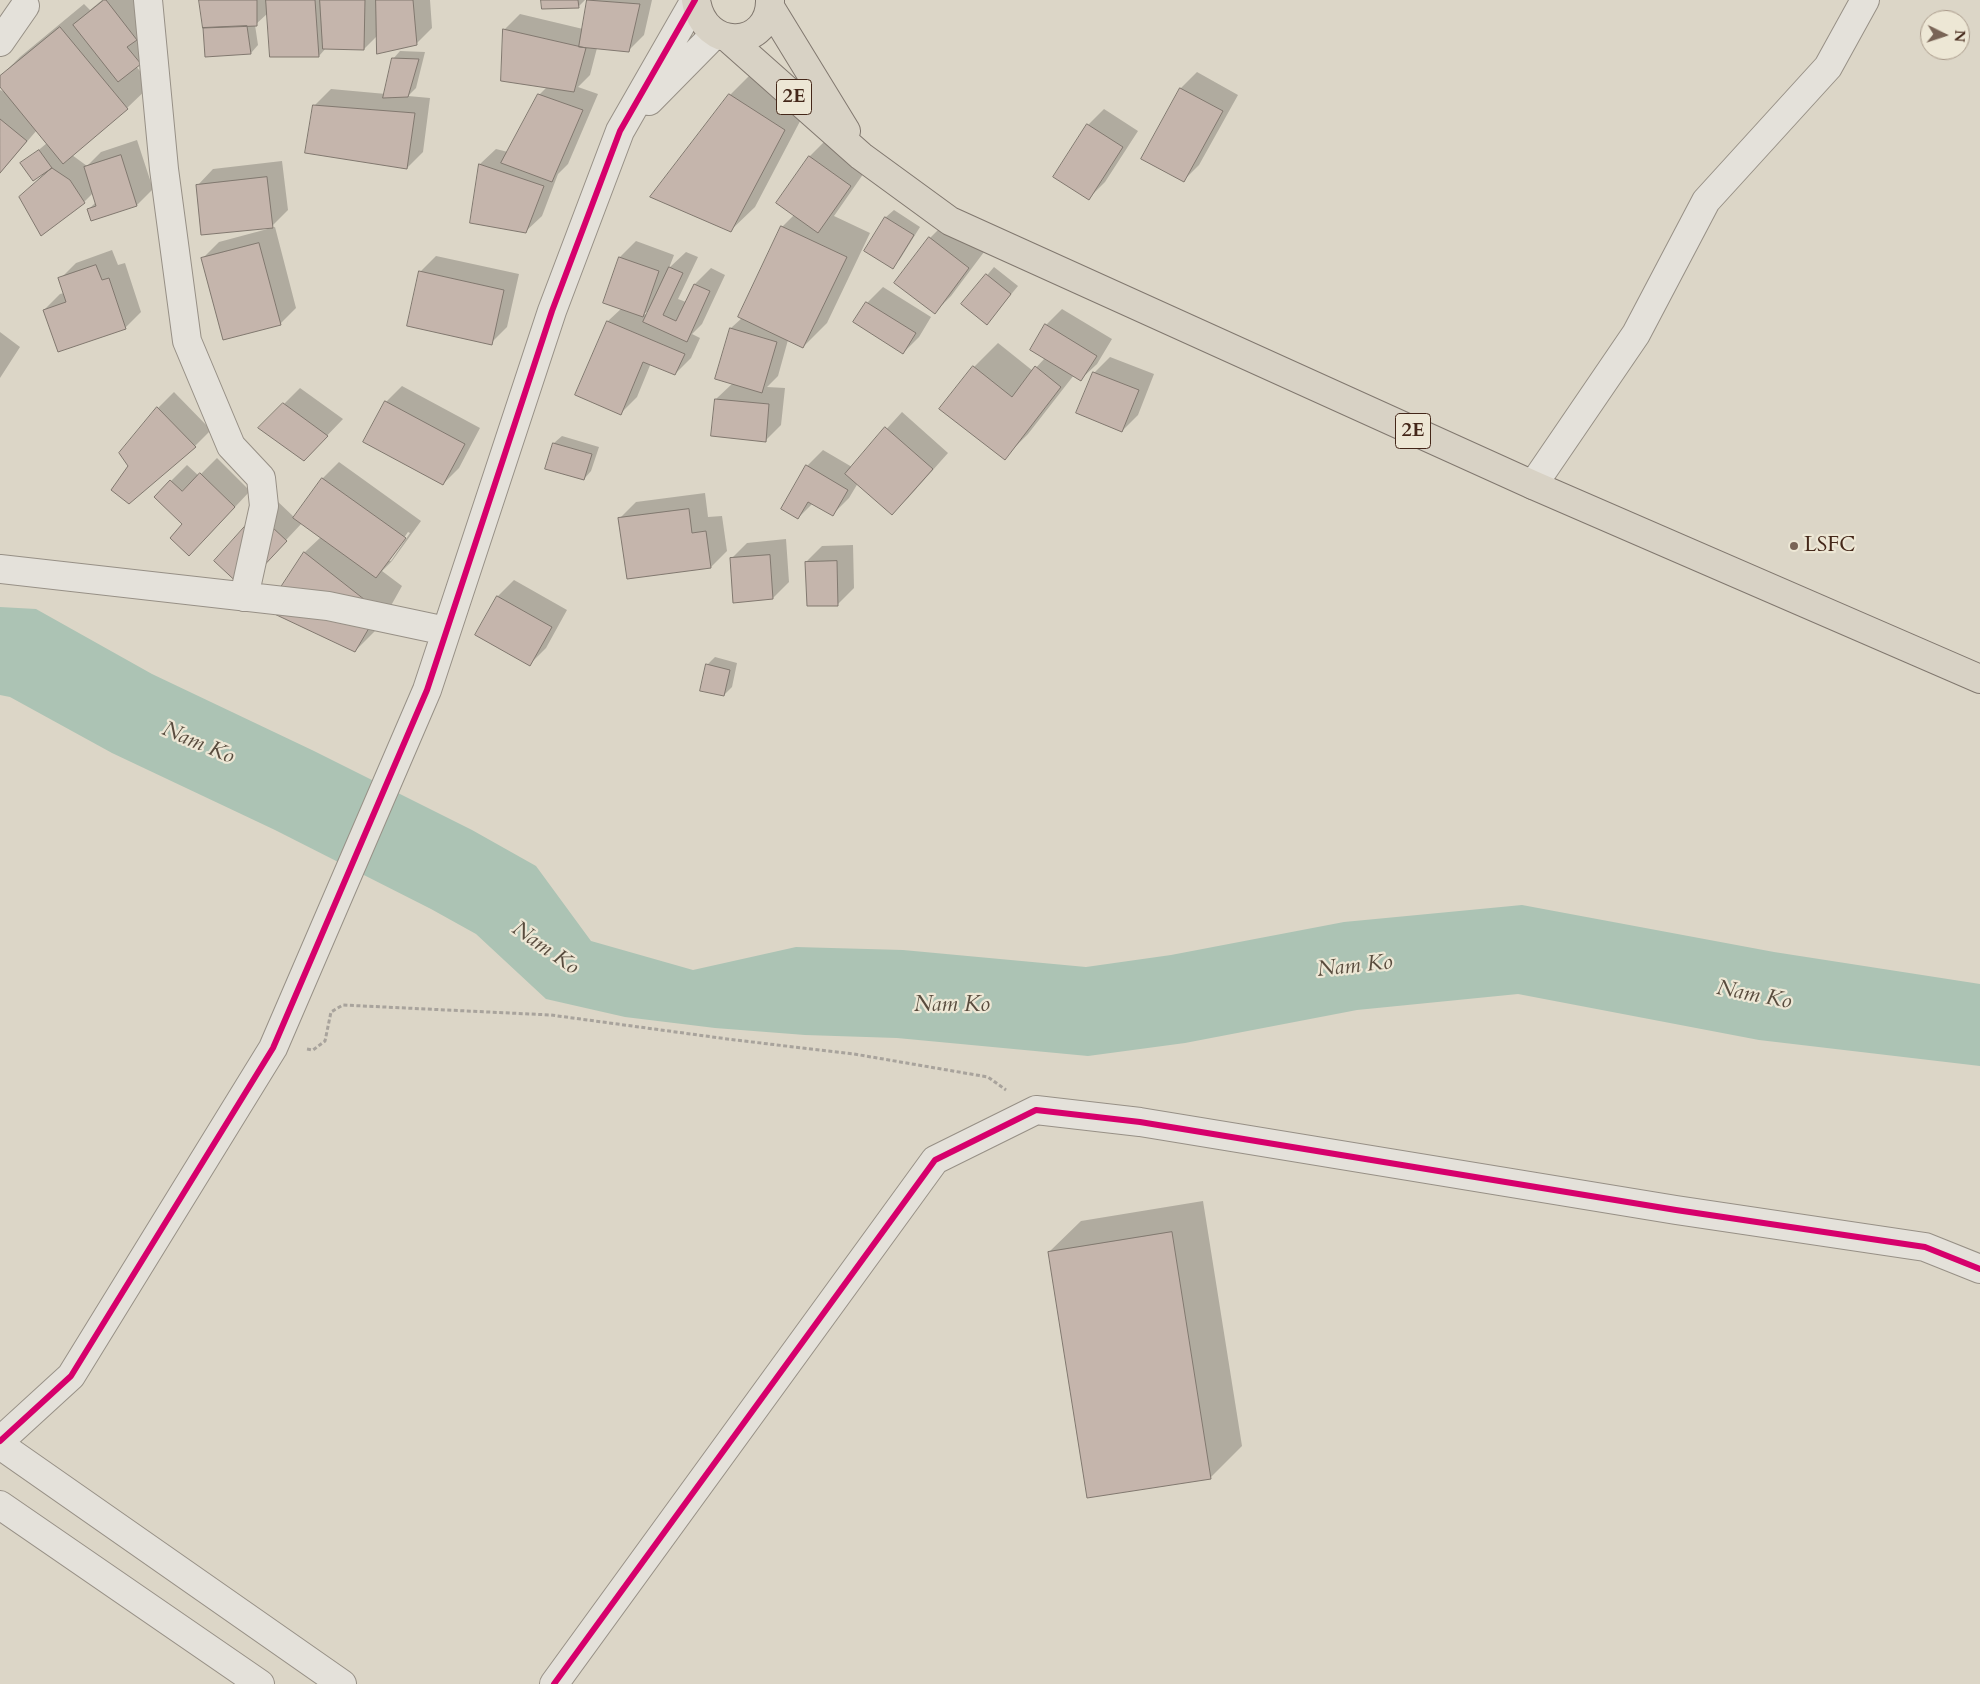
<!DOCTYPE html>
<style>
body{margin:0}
#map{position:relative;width:1980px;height:1684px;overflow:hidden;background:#dcd6c7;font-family:Cardo,serif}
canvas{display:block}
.north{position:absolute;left:1920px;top:10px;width:50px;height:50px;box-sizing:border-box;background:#ede7d5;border:1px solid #a99a8a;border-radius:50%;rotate:94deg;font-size:14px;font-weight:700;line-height:20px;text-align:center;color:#442719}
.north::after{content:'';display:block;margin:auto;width:18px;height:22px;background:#796456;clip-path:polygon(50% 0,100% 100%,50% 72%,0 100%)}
</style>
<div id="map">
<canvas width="1980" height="1684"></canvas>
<div class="north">N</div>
</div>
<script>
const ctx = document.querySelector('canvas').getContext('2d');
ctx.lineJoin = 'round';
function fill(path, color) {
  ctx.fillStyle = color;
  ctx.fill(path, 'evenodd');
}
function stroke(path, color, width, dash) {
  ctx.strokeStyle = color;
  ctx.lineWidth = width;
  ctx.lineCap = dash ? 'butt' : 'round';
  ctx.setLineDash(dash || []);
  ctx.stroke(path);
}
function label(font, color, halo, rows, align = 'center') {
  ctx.font = font + ' Cardo,serif';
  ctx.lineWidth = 4.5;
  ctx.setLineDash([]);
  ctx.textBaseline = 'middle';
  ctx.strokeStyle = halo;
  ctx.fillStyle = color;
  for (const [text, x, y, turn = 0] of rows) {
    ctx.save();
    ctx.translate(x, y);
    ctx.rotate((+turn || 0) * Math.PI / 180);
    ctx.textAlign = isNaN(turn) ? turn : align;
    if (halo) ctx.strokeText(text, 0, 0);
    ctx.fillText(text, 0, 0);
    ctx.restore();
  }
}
const water = new Path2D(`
 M 0,607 L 36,609 L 152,674 L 314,751 L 472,830 L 536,866 L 591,941 L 693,970 L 796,947 L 903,950 L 1086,967 L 1171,955 L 1344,922 L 1522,905 L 1774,952 L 1980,984 L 1980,1066 L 1759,1040 L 1518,994 L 1357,1010 L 1185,1043 L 1088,1056 L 897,1038 L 805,1035 L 715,1028 L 625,1017 L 546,999 L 476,934 L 431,909 L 275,830 L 112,753 L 10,697 L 0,695 Z`);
const shadow = new Path2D(`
 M 102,0 L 135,0 L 156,47 L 136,66 L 151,85 L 127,108 L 72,155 L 87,166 L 101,152 L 137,140 L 153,189 L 137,205 L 89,209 L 96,202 L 93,193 L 84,202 L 20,197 L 44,175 L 22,164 L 47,143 L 37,130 L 0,173 L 0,90 L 7,93 L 0,85 L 0,77 L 20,57 L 84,4 L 90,10 Z
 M 201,0 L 430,0 L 432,28 L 416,44 L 378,35 L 364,49 L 326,48 L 319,56 L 268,13 L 255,25 L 258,45 L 251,53 Z
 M 542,0 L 585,0 L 578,7 Z
 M 589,0 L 652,0 L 644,35 L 628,51 L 597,48 L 590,75 L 578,87 L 598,94 L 568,164 L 558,174 L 542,216 L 525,232 L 480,164 L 496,149 L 508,152 L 539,95 L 547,87 L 504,30 L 520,14 L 583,29 Z
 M 400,51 L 425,52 L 416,88 L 408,96 L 430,98 L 423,152 L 407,168 L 315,105 L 331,89 L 386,94 L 393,59 Z
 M 754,71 L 808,106 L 755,207 L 730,231 L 730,95 Z
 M 1197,72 L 1238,95 L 1199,165 L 1183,181 L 1143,158 L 1181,88 Z
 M 1104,109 L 1138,131 L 1105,182 L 1089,198 L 1088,125 Z
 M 825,141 L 866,170 L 834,216 L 870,233 L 827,323 L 803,347 L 788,340 L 778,376 L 767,387 L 785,388 L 781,425 L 765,441 L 716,399 L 733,383 L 731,328 L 742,318 L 782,227 L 794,215 L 809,157 Z
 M 282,161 L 288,210 L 272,226 L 197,186 L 213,169 Z
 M 894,210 L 920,227 L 900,259 L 892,267 L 866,250 L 886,217 Z
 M 946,222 L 984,252 L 951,296 L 935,312 L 930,238 Z
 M 275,227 L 296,308 L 280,324 L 203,258 L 219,242 Z
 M 636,241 L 674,255 L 669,268 L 686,252 L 698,257 L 678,299 L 686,302 L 695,284 L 711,268 L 725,275 L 702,324 L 692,334 L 700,338 L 691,358 L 675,374 L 651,363 L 637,397 L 621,413 L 577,394 L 608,321 L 622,308 L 620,257 ZM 651,308 L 648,315 L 644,314 Z
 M 112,250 L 118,265 L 125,263 L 141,312 L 125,328 L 44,310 L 60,294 L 64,293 L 60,279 L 76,263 Z
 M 436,256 L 519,274 L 507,327 L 491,343 L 420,272 Z
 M 994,267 L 1018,286 L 994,315 L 963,304 Z
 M 883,287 L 931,317 L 919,337 L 903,353 L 855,322 L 867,303 Z
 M 1062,309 L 1112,339 L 1097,364 L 1081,379 L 1074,375 L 1028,434 L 1004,458 L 941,409 L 974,367 L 998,343 L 1033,371 L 1045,358 L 1046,325 Z
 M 0,332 L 20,347 L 0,378 Z
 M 1110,357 L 1154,374 L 1138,415 L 1122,431 L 1094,373 Z
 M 402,386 L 480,428 L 459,468 L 443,484 L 386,402 Z
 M 300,388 L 343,419 L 320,443 L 260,428 Z
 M 174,392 L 211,430 L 195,446 L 129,502 L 129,466 L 121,453 L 158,408 Z
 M 902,412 L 948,453 L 908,498 L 892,513 L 858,483 L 849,498 L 833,514 L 813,503 L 798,518 L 807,466 L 823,450 L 852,467 Z
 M 562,436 L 599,447 L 591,471 L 584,479 L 554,443 Z
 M 217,458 L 250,491 L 205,539 L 155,497 L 187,465 L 199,476 Z
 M 339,462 L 421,521 L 392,561 L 382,571 L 402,586 L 379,627 L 355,651 L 268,610 L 305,552 L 321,537 L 302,523 L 258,570 L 274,498 L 295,518 L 323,478 ZM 408,532 L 410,533 L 391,561 L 388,561 Z
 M 705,493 L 708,517 L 722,516 L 727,551 L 711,567 L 628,577 L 620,518 L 636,502 Z
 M 786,539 L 789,582 L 773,598 L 731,559 L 747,543 Z
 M 853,545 L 854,588 L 838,604 L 806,562 L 822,546 Z
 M 514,580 L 567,610 L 546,648 L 530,664 L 477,634 L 498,596 Z
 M 715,657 L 737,663 L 732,687 L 724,695 L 707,665 Z
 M 1203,1201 L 1242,1446 L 1210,1478 L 1049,1252 L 1081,1221 Z`);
const building = new Path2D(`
 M 104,0 L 106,0 L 137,40 L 127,47 L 141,64 L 118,82 L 73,25 Z
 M 199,0 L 257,0 L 257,26 L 203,28 Z
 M 266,0 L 315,0 L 319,57 L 270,57 Z
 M 320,0 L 365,0 L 364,50 L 323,49 Z
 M 376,0 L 413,0 L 417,45 L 377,54 Z
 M 541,0 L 578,0 L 579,8 L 542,9 Z
 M 587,0 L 640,4 L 629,52 L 579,47 Z
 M 247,26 L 251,54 L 205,57 L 203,28 Z
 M 60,27 L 128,109 L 63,164 L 0,87 L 0,76 Z
 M 503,29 L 586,48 L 574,92 L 501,81 Z
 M 392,58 L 419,59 L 408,97 L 383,98 Z
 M 1180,88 L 1223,111 L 1184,182 L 1141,159 Z
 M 538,94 L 583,110 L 552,182 L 501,163 Z
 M 729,94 L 785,130 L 731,232 L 650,197 Z
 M 313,105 L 415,113 L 407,169 L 305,153 Z
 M 0,119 L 27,141 L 0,173 Z
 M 1087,124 L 1123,147 L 1089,200 L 1053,177 Z
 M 39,150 L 52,168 L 33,181 L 20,163 Z
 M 121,155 L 137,206 L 91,221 L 87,209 L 96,206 L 84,167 Z
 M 809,156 L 851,186 L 818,233 L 776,203 Z
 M 479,164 L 544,186 L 526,233 L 470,223 Z
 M 52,168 L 70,180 L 85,203 L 41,236 L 19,197 Z
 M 267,177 L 273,228 L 201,235 L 196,185 Z
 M 885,217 L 914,235 L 893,269 L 864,251 Z
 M 781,226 L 847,257 L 803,348 L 738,317 Z
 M 929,237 L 969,268 L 935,314 L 894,283 Z
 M 259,243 L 281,325 L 223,340 L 201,258 Z
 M 619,257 L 659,271 L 643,317 L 603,303 Z
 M 96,265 L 102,280 L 109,278 L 126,329 L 58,352 L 43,310 L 66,302 L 58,278 Z
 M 669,267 L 683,273 L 663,315 L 676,321 L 694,284 L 710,291 L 687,342 L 643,322 Z
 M 419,271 L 504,290 L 492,345 L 407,326 Z
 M 986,274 L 1011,294 L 987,325 L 961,304 Z
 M 866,302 L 916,333 L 903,354 L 853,322 Z
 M 607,321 L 685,354 L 675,375 L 643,362 L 621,415 L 575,395 Z
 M 1045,324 L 1097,356 L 1081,381 L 1030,350 Z
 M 730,328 L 777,342 L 762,393 L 715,379 Z
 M 973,366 L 1012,397 L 1035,366 L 1061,387 L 1005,460 L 939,409 Z
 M 1093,372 L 1139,390 L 1122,432 L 1076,413 Z
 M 715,399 L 769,404 L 766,442 L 711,436 Z
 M 385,401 L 465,444 L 443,485 L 363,442 Z
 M 283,403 L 328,436 L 304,461 L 258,428 Z
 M 157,407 L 196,447 L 129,504 L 111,490 L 128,466 L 119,453 Z
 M 885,427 L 933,469 L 892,515 L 845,474 Z
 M 553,443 L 592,454 L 584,480 L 545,469 Z
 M 806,465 L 848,490 L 833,516 L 808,502 L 798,519 L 781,509 Z
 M 200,473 L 235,507 L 189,556 L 170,538 L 182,524 L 154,497 L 170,480 L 182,491 Z
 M 322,478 L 406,538 L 376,578 L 293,518 Z
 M 689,509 L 692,533 L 706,531 L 711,568 L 627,579 L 618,518 Z
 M 257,513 L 287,541 L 243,588 L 214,561 Z
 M 304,552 L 379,611 L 355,652 L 266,610 Z
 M 770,555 L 773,599 L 733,603 L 730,558 Z
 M 837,561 L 838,606 L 807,606 L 805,562 Z
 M 497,596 L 552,627 L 530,666 L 475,635 Z
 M 706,664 L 730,670 L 724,696 L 700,691 Z
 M 1172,1232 L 1211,1479 L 1087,1498 L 1048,1252 Z`);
const path = new Path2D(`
 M 307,1049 L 313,1050 L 325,1041 L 331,1012 L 343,1005 L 551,1015 L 735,1040 L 854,1054 L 988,1077 L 1006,1090`);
const minor = new Path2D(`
 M 148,0 L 164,169 L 187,341 L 231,446 L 261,478 L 264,506 L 244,597
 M 0,42 L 25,6
 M 649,101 L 715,34
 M 1533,485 L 1636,334 L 1706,201 L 1828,67 L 1865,0
 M 0,569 L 328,606 L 446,631
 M 0,1441 L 71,1376 L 273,1048 L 427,690 L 552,311 L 620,131 L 695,0
 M 0,1445 L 342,1684
 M 0,1505 L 260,1684
 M 554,1684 L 935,1160 L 1036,1110 L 1140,1122 L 1676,1210 L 1925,1247 L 1980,1269`);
const trunk = new Path2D(`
 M 696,0 C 704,54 771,48 770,0
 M 770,7 L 846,131
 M 728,38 L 861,156 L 950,221 L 1533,485 L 1980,679`);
const cycleway = new Path2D(`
 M 0,1441 L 71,1376 L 273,1048 L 427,690 L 552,311 L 620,131 L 695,0
 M 554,1684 L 935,1160 L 1036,1110 L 1140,1122 L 1676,1210 L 1925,1247 L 1980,1269`);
const markers = [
 [1794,546,5,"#796456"]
];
const shields = [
 [794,97,35],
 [1413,431,35]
];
const shieldNames = [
 ["2E",794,97],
 ["2E",1413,431]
];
const poiNames = [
 ["LSFC",1804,546]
];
const waterNames = [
 ["Nam Ko",198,744,23],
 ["Nam Ko",545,949,35],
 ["Nam Ko",1355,967,-6],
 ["Nam Ko",1754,996,11],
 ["Nam Ko",952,1006]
];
fill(water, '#acc3b4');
fill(shadow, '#0003');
fill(building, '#c5b5ac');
stroke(building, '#81786f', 1);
stroke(minor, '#979086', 30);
stroke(trunk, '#81786f', 30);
stroke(path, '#a8a39c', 3, [4, 2.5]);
stroke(minor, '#e4e1da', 28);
stroke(trunk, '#d8d2c5', 28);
stroke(cycleway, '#d6006c', 6);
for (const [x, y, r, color] of markers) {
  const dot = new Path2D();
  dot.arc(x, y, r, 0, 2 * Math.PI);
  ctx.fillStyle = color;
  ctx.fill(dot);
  stroke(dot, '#ede7d5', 2);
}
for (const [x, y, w] of shields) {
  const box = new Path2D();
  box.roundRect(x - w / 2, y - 17.5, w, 35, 4);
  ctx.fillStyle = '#ede7d5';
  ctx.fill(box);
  stroke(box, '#442719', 1);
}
label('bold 20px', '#442719', null, shieldNames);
label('21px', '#442719', '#ede7d5', poiNames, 'left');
label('italic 22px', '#594c3e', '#ede7d5', waterNames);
</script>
